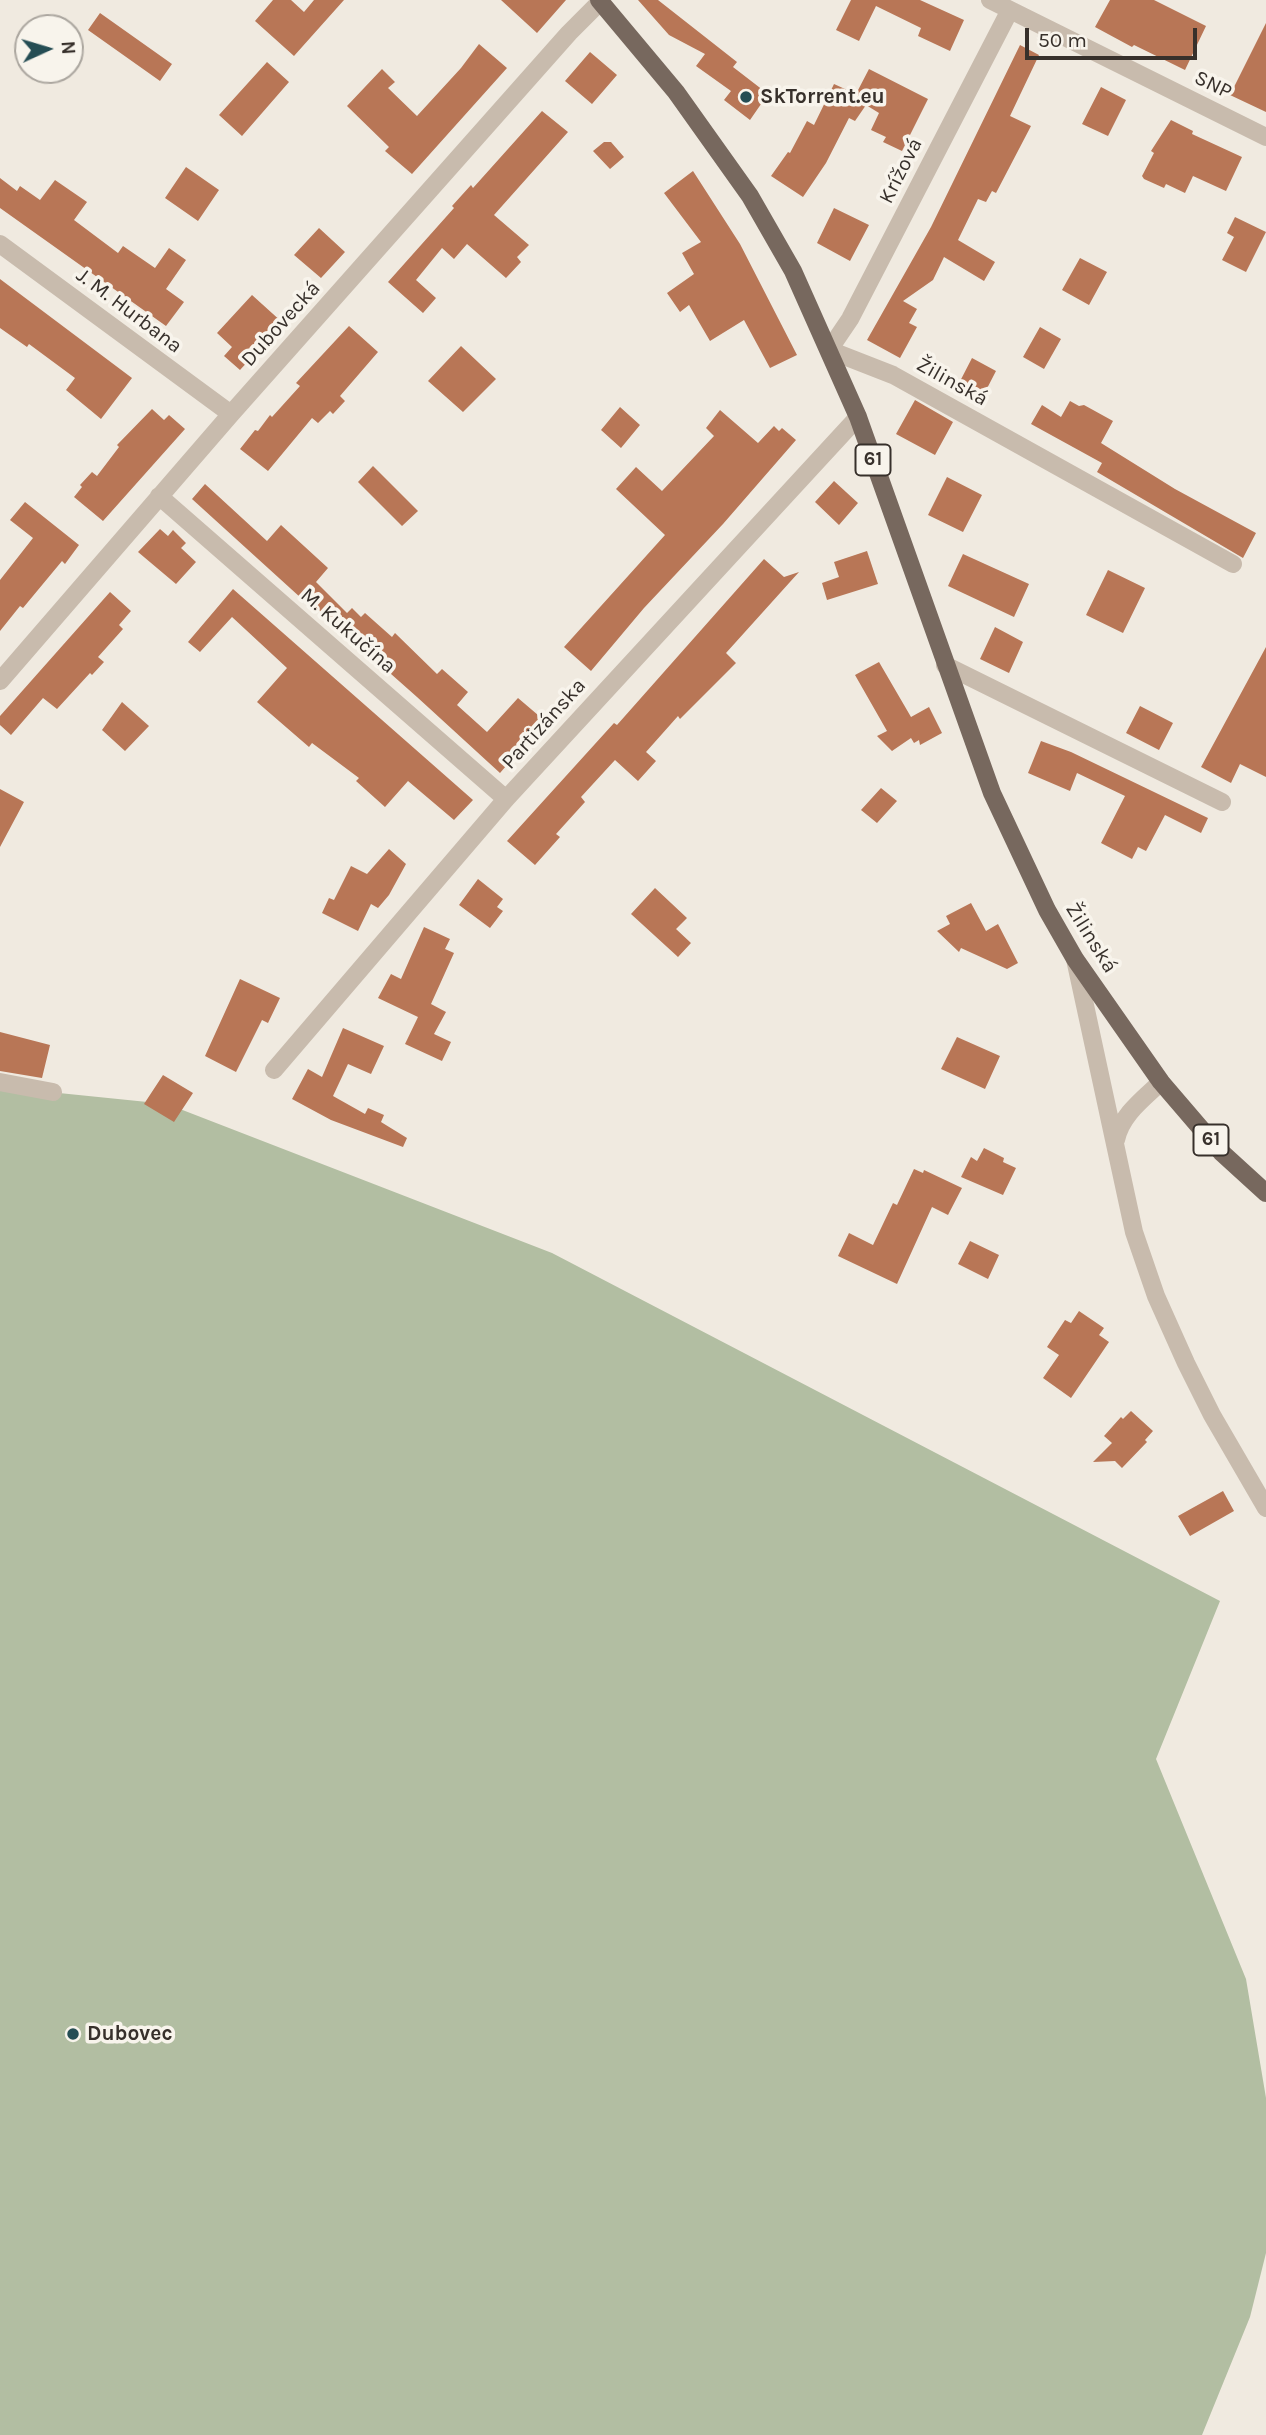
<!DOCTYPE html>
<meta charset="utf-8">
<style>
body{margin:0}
#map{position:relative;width:1266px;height:2435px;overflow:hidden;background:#f0eae0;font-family:Karla,sans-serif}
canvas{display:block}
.north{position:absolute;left:14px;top:14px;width:70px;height:70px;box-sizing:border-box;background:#f8f4ec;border:2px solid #aba69f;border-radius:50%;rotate:86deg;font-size:19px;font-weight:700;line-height:28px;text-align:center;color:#37302b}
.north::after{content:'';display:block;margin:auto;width:24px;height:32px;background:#254d54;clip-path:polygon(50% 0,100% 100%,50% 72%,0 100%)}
.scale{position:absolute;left:1025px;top:28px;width:172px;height:32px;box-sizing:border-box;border:4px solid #37302b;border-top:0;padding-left:9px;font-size:21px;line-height:24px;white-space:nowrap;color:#37302b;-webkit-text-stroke:5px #f8f4ec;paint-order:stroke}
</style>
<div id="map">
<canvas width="1266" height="2435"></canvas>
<div class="north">N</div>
<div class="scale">50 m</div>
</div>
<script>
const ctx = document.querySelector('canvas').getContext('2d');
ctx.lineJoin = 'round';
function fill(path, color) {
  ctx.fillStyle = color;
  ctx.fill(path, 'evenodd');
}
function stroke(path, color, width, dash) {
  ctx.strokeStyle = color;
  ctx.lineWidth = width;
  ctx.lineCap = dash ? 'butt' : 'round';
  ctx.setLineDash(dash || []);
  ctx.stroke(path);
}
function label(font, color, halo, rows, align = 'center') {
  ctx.font = font + ' Karla,sans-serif';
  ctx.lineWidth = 7;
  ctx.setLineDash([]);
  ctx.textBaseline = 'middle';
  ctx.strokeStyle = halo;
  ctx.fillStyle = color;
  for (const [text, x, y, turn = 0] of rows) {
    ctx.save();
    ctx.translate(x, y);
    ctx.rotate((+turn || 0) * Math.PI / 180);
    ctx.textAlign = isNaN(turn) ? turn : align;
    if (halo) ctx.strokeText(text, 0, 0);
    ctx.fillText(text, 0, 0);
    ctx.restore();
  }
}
const green = new Path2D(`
 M 0,1087 L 167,1104 L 552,1253 L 1220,1601 L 1156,1759 L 1246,1979 L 1266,2098 L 1266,2253 L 1250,2317 L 1202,2435 L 0,2435 Z`);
const building = new Path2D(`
 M 273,0 L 291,0 L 304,12 L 314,0 L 344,0 L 294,56 L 255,21 Z
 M 501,0 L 566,0 L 537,33 Z
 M 638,0 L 658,0 L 737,62 L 733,67 L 768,94 L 750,120 L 724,100 L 731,91 L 696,66 L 705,54 L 669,35 Z
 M 851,0 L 920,0 L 964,20 L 950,51 L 918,36 L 921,28 L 876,6 L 859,41 L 836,30 Z
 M 1110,0 L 1154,0 L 1206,26 L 1185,70 L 1134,45 L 1132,47 L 1095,27 Z
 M 100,13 L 172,64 L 160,81 L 88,30 Z
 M 1266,23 L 1266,112 L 1230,95 Z
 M 479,44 L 507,68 L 412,174 L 385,151 L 389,147 L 347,106 L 382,69 L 395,82 L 388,88 L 417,116 L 461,68 Z
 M 1020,45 L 1039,55 L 1010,116 L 1031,126 L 996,193 L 992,191 L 986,202 L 978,199 L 958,240 L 995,262 L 984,281 L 944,257 L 933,280 L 903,301 L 917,309 L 909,323 L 917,327 L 900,358 L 867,340 L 931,227 Z
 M 590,52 L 617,75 L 592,104 L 565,81 Z
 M 267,62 L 289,82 L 242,136 L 219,115 Z
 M 869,69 L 928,99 L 902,151 L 883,142 L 886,137 L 871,130 L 879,113 L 866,105 L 855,121 L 849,118 L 826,163 L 803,197 L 771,176 L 788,152 L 790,153 L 807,121 L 814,125 L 834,84 L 856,94 Z
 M 1101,87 L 1126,100 L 1108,136 L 1082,124 Z
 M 542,111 L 568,132 L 494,215 L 529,245 L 517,257 L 521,262 L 506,278 L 467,244 L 454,259 L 442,248 L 416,280 L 436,298 L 423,313 L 388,282 L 454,208 L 452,206 L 471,185 L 473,188 Z
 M 1171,120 L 1193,131 L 1192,134 L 1242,157 L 1226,191 L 1193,176 L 1185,193 L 1166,184 L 1164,188 L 1144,179 L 1142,176 L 1154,153 L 1151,151 Z
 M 604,142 L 611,142 L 624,157 L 610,169 L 593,151 Z
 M 186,167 L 219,190 L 198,221 L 165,198 Z
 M 693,171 L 740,244 L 797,355 L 770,368 L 744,320 L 710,341 L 689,305 L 680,312 L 667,293 L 694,274 L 682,253 L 701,242 L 664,193 Z
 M 0,178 L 17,191 L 20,186 L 40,200 L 55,180 L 87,202 L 74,220 L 118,253 L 123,246 L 155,268 L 169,248 L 186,260 L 166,289 L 184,302 L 166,326 L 0,208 Z
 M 834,208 L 869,225 L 850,261 L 817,243 Z
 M 1235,217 L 1266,232 L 1246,272 L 1222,260 L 1234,237 L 1227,233 Z
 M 319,228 L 345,252 L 321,278 L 294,255 Z
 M 1080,258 L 1107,272 L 1089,305 L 1062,290 Z
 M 0,279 L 132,378 L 101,419 L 66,390 L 75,378 L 29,344 L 27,347 L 0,328 Z
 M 252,295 L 283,323 L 240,370 L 224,356 L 232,347 L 217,333 Z
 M 349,326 L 378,352 L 340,396 L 345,401 L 333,414 L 330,411 L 318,423 L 312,418 L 268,471 L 240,449 L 255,430 L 258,431 L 270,415 L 272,417 L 300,386 L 296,383 Z
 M 1040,327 L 1061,339 L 1044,369 L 1023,357 Z
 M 461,346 L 496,379 L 463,412 L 428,381 Z
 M 972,358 L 996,371 L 980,402 L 956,389 Z
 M 915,400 L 953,422 L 935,455 L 896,434 Z
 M 1070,401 L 1079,406 L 1084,405 L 1113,421 L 1101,443 L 1175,489 L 1256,533 L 1243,558 L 1097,472 L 1102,463 L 1031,424 L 1042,405 L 1061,417 Z
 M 620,407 L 640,425 L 621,448 L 601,430 Z
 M 152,409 L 164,420 L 169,415 L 185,429 L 103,521 L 74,497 L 82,487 L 80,485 L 92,472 L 97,476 L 119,447 L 117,445 Z
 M 720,410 L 758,443 L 774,426 L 779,431 L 782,428 L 796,440 L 723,524 L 644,608 L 591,671 L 564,647 L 665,535 L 616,489 L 636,467 L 662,491 L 714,436 L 706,428 Z
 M 373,466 L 418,511 L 402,526 L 358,482 Z
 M 947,477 L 982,495 L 963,532 L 928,515 Z
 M 834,481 L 858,503 L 839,525 L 815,502 Z
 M 205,484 L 267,541 L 281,525 L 328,568 L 316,582 L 347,613 L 352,608 L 361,617 L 365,613 L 392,637 L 395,633 L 437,674 L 442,669 L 468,692 L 457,705 L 487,732 L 518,698 L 545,721 L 500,773 L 417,697 L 303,596 L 301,598 L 192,499 Z
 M 25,502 L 79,545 L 65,564 L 62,561 L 23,608 L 20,606 L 0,631 L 0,580 L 33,538 L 10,520 Z
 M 160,529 L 168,536 L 173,530 L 186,543 L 181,548 L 196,562 L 176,584 L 138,552 Z
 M 867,551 L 878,584 L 827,600 L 822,583 L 839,577 L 834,562 Z
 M 963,554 L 1029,584 L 1014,617 L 948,586 Z
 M 764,559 L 784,577 L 799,572 L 726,653 L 736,663 L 680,719 L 678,716 L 646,752 L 656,761 L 638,781 L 615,760 L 581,797 L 585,802 L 556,834 L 560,837 L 535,865 L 507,841 L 614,723 L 617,725 Z
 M 1108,570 L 1145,588 L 1123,633 L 1086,615 Z
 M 233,589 L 473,800 L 454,820 L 408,781 L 385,807 L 356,781 L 359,778 L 312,743 L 309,747 L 257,702 L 287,668 L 232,617 L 200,652 L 188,642 Z
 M 110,592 L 131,611 L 119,625 L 123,629 L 98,657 L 104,662 L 92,675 L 90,673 L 57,709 L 43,698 L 11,735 L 0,725 L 0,716 Z
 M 995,627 L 1023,642 L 1009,673 L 980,659 Z
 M 1266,647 L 1266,777 L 1240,764 L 1231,783 L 1201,767 Z
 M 879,662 L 911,717 L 929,707 L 942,733 L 920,745 L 919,740 L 914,743 L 911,738 L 892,751 L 877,736 L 887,731 L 855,675 Z
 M 122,702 L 149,726 L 125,751 L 102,730 Z
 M 1140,706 L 1173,723 L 1159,750 L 1126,733 Z
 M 1041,741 L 1071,752 L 1208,818 L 1201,833 L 1165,815 L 1146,851 L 1138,847 L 1132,859 L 1101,843 L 1125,796 L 1077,773 L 1070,791 L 1028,773 Z
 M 881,788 L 897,801 L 877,823 L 861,810 Z
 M 0,789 L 24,802 L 0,847 Z
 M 389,849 L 406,864 L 389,895 L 378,908 L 371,904 L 358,931 L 322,913 L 329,898 L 334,900 L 351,866 L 367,874 Z
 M 478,879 L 503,899 L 497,907 L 503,911 L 490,928 L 459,905 Z
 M 655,888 L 687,918 L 676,929 L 691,943 L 678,957 L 631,914 Z
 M 971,903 L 986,931 L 998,924 L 1018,963 L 1007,969 L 961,948 L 959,952 L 937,931 L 950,924 L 946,916 Z
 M 424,927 L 450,939 L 445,949 L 454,953 L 431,1004 L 446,1012 L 434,1034 L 451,1042 L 442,1061 L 405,1044 L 418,1017 L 378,998 L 391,974 L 401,979 Z
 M 240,979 L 280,998 L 268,1023 L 262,1020 L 236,1072 L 205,1056 Z
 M 343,1028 L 384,1046 L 371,1074 L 348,1064 L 333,1096 L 365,1114 L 368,1108 L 384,1115 L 381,1122 L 407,1138 L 403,1147 L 331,1120 L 292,1099 L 308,1069 L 322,1077 Z
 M 0,1032 L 50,1045 L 42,1078 L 0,1071 Z
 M 957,1037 L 1000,1056 L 985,1089 L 941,1069 Z
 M 163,1075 L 193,1093 L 174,1122 L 144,1104 Z
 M 984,1148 L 1004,1158 L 1003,1162 L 1016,1168 L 1003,1195 L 961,1177 L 971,1157 L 977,1161 Z
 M 914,1169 L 923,1173 L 924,1170 L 962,1188 L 948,1215 L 932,1207 L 897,1284 L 838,1256 L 849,1233 L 873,1245 L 893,1203 L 897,1205 Z
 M 970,1241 L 999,1255 L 988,1279 L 958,1264 Z
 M 1079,1311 L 1104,1328 L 1099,1335 L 1109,1342 L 1071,1398 L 1043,1378 L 1059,1355 L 1047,1347 L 1065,1320 L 1071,1323 Z
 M 1131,1411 L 1153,1431 L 1145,1440 L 1147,1442 L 1122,1468 L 1115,1461 L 1093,1462 L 1112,1443 L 1104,1436 L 1121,1417 L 1123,1419 Z
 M 1223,1491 L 1234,1511 L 1190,1536 L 1178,1516 Z`);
const minor = new Path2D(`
 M 990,0 L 1266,137
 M 1010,10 L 850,319 L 829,350 L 893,375 L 1233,564
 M 0,244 L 231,414
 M 159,496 L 506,799
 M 945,665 L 1222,802
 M 0,681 L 231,414 L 569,33 L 600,2
 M 1075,959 L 1134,1232 L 1156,1296 L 1186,1363 L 1212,1415 L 1266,1508
 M 274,1070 L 506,799 L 858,417
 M 0,1082 L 53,1092
 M 1116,1140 C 1121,1115 1143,1099 1161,1082`);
const primary = new Path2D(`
 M 599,0 L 676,92 L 750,196 L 793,271 L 858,417 L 992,793 L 1047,910 L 1075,959 L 1161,1082 L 1221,1152 L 1266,1193`);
const markers = [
 [746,97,7,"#254d54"],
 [73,2034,7,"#254d54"]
];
const shields = [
 [873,460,35],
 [1211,1140,35]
];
const shieldNames = [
 ["61",873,460],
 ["61",1211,1140]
];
const streetNames = [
 ["SNP",1213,85,26],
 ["Krížová",901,171,-63],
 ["J. M. Hurbana",129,311,37],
 ["Dubovecká",281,324,-48],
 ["Žilinská",952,382,29],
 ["M. Kukučína",348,631,41],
 ["Partizánska",544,724,-48],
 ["Žilinská",1091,938,58]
];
const poiNames = [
 ["SkTorrent.eu",760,97],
 ["Dubovec",87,2034]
];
fill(green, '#b2bea2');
fill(building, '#b87656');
stroke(minor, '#c8bbad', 18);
stroke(primary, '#77685e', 18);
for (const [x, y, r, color] of markers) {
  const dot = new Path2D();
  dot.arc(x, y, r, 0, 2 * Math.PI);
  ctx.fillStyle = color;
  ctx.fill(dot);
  stroke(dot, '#f8f4ec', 2.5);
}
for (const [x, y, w] of shields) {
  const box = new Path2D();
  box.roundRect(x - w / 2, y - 15.5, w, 31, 5);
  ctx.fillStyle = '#f8f4ec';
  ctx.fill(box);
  stroke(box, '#37302b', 2);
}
label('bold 19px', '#37302b', null, shieldNames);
label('21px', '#37302b', '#f8f4ec', streetNames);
label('bold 21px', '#37302b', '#f8f4ec', poiNames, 'left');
</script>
